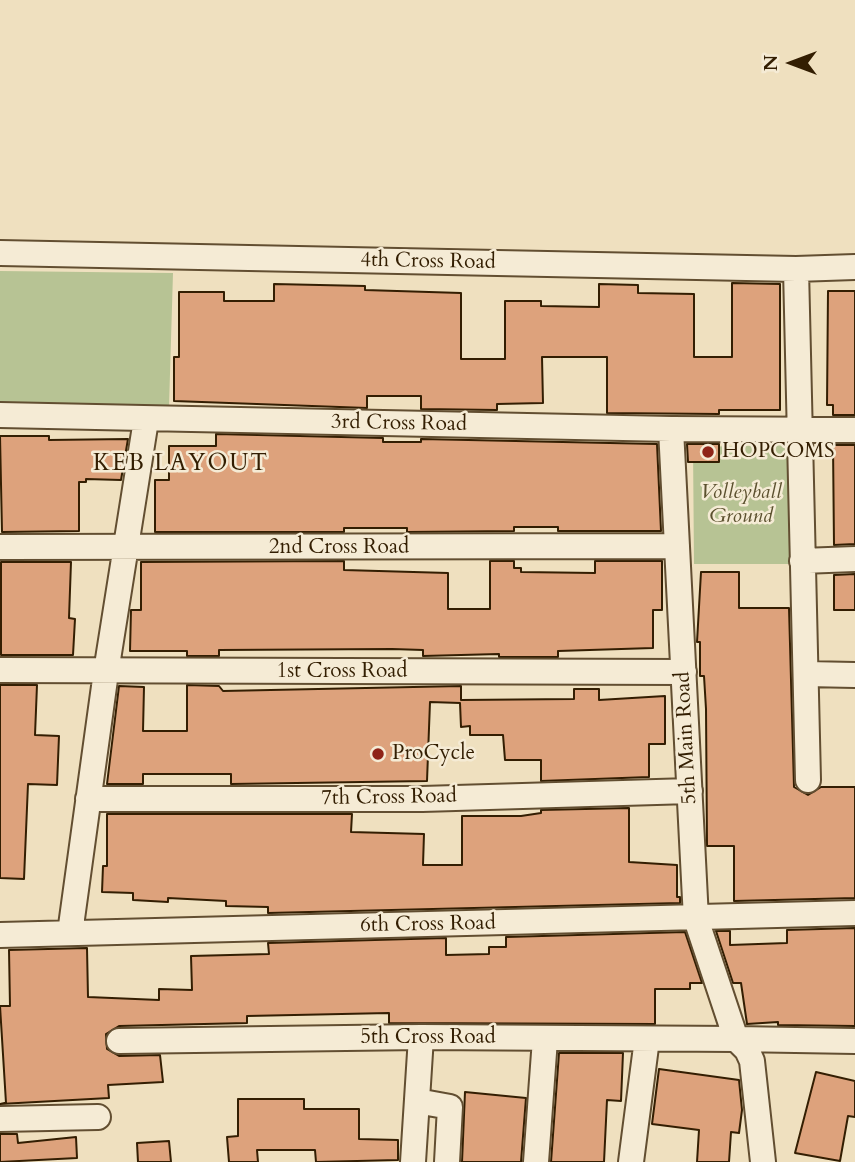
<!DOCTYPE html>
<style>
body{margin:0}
#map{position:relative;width:855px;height:1162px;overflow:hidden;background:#efe0bf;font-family:Cardo,serif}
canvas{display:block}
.north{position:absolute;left:757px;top:28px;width:70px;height:70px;-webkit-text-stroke:5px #f5ebd5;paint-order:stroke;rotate:270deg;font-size:19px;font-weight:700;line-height:28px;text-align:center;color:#331e02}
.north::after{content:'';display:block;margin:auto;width:24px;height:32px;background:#331e02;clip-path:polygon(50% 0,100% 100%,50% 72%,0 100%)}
</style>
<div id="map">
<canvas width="855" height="1162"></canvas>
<div class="north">N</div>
</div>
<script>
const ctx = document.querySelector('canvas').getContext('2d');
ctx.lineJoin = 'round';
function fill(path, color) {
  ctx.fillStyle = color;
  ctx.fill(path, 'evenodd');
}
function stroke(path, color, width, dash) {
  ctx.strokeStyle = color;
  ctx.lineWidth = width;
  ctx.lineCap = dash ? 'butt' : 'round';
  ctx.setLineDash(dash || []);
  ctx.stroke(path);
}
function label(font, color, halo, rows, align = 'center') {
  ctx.font = font + ' Cardo,serif';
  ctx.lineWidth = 5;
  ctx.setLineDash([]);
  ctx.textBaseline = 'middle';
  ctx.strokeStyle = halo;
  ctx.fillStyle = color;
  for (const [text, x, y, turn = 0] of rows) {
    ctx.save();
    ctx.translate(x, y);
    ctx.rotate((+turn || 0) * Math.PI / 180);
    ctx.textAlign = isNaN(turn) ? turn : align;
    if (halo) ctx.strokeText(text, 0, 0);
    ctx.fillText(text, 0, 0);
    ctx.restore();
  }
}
const green = new Path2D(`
 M 0,271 L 173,273 L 169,407 L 0,405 Z
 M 788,445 L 790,564 L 694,564 L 693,447 Z`);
const building = new Path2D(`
 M 732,283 L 780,284 L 780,410 L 719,410 L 719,414 L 607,413 L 607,357 L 542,357 L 543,403 L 497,404 L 497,410 L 421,409 L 421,396 L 367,396 L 367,408 L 174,401 L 174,357 L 179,357 L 179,292 L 224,292 L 224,301 L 274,301 L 274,284 L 365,286 L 365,290 L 461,293 L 461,359 L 505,359 L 505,301 L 541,301 L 541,306 L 599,307 L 599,284 L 638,285 L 638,293 L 694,294 L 694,357 L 732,357 Z
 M 828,291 L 855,291 L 855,415 L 833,415 L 833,405 L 827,405 Z
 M 216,434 L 383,438 L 383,442 L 421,442 L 421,439 L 657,444 L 661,531 L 558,531 L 558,527 L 514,527 L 514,531 L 407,532 L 407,528 L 344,528 L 344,532 L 155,532 L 155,480 L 169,480 L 169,446 L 216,446 Z
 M 0,436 L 49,436 L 49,440 L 128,439 L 121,480 L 86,479 L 86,482 L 79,482 L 79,531 L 2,532 Z
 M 687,444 L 719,444 L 719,462 L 688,462 Z
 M 833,445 L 855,445 L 855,544 L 834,545 Z
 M 344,561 L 344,570 L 448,573 L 448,609 L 490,609 L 490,561 L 514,561 L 514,568 L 521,568 L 521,572 L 595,573 L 595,561 L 662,561 L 662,610 L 653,610 L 653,648 L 558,651 L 558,657 L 499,657 L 499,654 L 423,656 L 423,650 L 392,649 L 219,650 L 219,656 L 187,656 L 187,651 L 130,651 L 131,610 L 141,610 L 141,562 Z
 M 1,562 L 71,562 L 69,618 L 75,619 L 73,655 L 1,655 Z
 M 701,572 L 739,572 L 739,608 L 789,608 L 794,787 L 808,795 L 821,787 L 855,787 L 855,898 L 734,901 L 734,846 L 707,846 L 706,709 L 704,676 L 700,676 L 700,642 L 697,642 Z
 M 855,574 L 855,610 L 834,610 L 834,575 Z
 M 0,685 L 37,685 L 35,735 L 59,736 L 57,785 L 28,784 L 24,879 L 0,878 Z
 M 187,685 L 219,686 L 223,691 L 461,686 L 461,700 L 574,699 L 574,689 L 599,689 L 599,700 L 665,696 L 665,744 L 649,744 L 649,777 L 541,781 L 541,760 L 505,760 L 503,735 L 470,735 L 470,726 L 461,727 L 460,703 L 430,702 L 427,781 L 231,784 L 231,774 L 143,774 L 143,784 L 107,784 L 119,686 L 144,687 L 143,731 L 187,731 Z
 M 629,808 L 629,862 L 677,865 L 677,897 L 680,897 L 680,903 L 268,913 L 268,907 L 226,906 L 226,901 L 168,898 L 168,902 L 133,900 L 133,893 L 102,892 L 103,866 L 107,866 L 107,814 L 352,814 L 351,832 L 424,834 L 423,865 L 462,865 L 462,816 L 521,816 L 541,813 L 541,810 Z
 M 855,928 L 855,1026 L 778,1025 L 778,1022 L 747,1024 L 741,983 L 733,983 L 716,931 L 730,931 L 730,945 L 787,943 L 787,930 Z
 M 685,932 L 702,983 L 690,983 L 690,989 L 655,989 L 655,1024 L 389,1023 L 389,1013 L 247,1016 L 247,1023 L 119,1026 L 106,1034 L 107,1049 L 119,1056 L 160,1055 L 163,1082 L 108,1085 L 109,1098 L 0,1104 L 6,1103 L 0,1006 L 10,1006 L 9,950 L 87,948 L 88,997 L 159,1000 L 159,989 L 192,990 L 191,956 L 269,954 L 268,943 L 446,938 L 446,955 L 489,954 L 489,947 L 506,947 L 506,937 Z
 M 559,1053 L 623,1053 L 621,1101 L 607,1100 L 604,1162 L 551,1162 Z
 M 659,1069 L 739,1080 L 742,1110 L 739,1133 L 731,1132 L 729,1162 L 697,1162 L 699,1130 L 652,1124 Z
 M 816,1072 L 855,1081 L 855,1117 L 848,1116 L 840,1161 L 795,1153 Z
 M 465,1092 L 526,1098 L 521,1162 L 462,1162 Z
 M 238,1099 L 304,1099 L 304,1109 L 359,1109 L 359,1139 L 398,1140 L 398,1160 L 316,1162 L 315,1150 L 257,1150 L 258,1162 L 229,1162 L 227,1137 L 238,1136 Z
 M 0,1134 L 17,1134 L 18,1143 L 76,1137 L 77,1158 L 0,1162 Z
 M 169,1141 L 171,1162 L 138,1162 L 137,1143 Z`);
const minor = new Path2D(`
 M 0,253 L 796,269 L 855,267
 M 796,269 L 808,780
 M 0,415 L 671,429 L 855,430
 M 671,429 L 696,919 L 736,1039 L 855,1041
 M 0,547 L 677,546
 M 802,561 L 855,559
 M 0,670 L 684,672
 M 806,674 L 855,675
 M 88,799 L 422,799 L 690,791
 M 70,933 L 106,672 L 146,420
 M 0,935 L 855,913
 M 119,1041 L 421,1037 L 736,1039 L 747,1050 L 752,1061 L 763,1162
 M 417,1101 L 450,1107 L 447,1162
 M 0,1119 L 98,1117
 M 413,1162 L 421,1037
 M 536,1162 L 545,1039
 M 631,1162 L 647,1039`);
const markers = [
 [708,452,7,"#8f2418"],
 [378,754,7,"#8f2418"]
];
const streetNames = [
 ["4th Cross Road",428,262,1],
 ["3rd Cross Road",399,424,1],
 ["2nd Cross Road",339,548],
 ["1st Cross Road",342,672],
 ["5th Main Road",687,738,-93],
 ["7th Cross Road",389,798,-1],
 ["6th Cross Road",428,925,-1],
 ["5th Cross Road",428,1038]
];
const poiNames = [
 ["HOPCOMS",722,452],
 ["ProCycle",392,754]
];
const parkNames = [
 ["Volleyball",741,493],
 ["Ground",741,517]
];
const neighbourhoodNames = [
 ["KEB LAYOUT",181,465]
];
fill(green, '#b7c394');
fill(building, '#dda27c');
stroke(building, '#331e02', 2);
stroke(minor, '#624e31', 28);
stroke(minor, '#f5ebd5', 24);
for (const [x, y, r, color] of markers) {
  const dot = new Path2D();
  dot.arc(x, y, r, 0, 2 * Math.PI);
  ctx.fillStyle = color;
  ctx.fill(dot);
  stroke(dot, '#f5ebd5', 2.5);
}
label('21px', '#331e02', '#f5ebd5', streetNames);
label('21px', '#331e02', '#f5ebd5', poiNames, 'left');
label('italic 21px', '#5b502e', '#f5ebd5', parkNames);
ctx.letterSpacing = '2px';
label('23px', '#331e02', '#f5ebd5', neighbourhoodNames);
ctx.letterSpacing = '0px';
</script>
